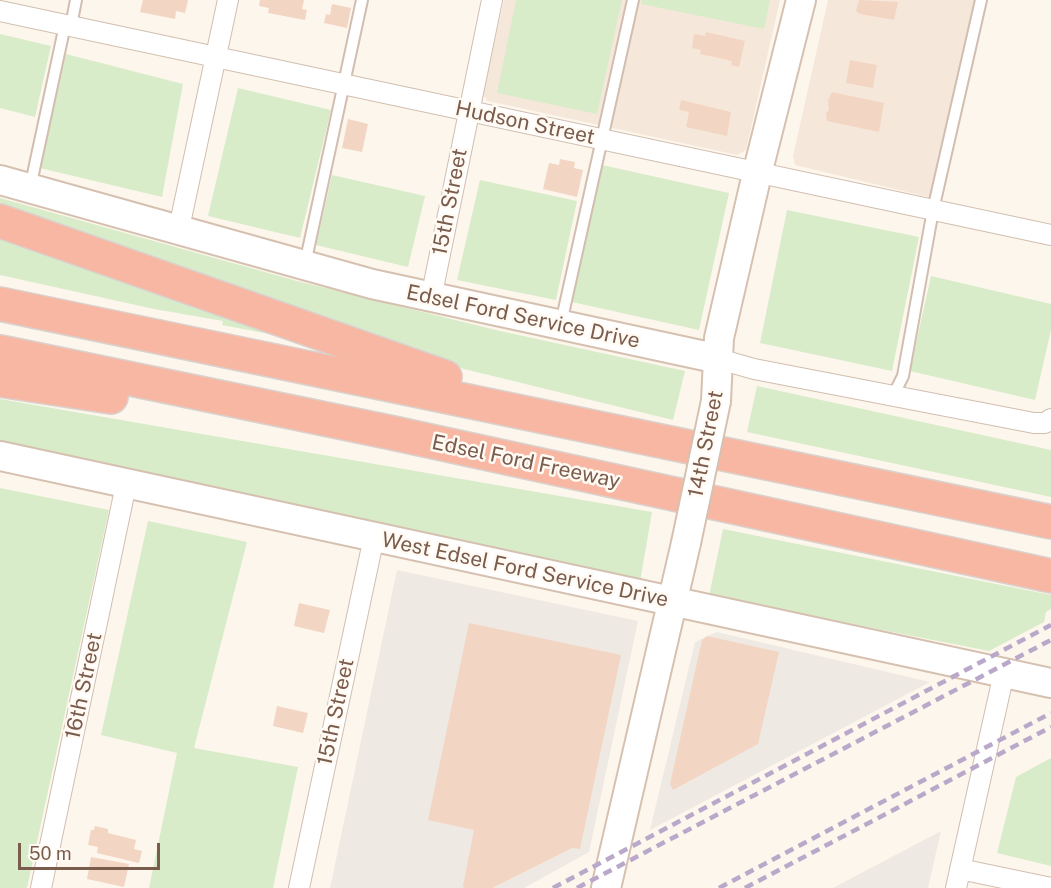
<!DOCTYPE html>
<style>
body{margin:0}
#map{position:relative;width:1051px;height:888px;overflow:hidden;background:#fdf6ec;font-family:"Public Sans",sans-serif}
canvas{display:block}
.scale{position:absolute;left:18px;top:843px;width:142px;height:27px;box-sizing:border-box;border:3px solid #7a5c4d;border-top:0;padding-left:8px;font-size:18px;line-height:21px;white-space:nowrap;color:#7a5c4d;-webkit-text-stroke:4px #fffaf3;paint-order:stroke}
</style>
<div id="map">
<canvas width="1051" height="888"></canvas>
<div class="scale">50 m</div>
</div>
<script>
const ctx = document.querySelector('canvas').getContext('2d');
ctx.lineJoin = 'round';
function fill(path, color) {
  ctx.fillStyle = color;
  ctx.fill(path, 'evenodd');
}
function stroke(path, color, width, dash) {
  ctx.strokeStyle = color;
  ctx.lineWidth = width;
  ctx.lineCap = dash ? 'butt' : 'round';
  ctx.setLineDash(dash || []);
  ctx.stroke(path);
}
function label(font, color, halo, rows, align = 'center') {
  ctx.font = font + ' "Public Sans",sans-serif';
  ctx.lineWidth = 5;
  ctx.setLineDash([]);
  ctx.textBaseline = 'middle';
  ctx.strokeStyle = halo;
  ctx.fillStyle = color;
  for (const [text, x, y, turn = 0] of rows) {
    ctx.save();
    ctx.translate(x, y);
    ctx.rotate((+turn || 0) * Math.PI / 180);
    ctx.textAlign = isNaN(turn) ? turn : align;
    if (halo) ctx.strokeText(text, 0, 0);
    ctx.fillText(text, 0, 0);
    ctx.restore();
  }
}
const residential = new Path2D(`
 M 504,0 L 780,0 L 746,150 L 737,155 L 488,101 L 484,96 L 484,89 Z
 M 828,0 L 975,0 L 932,198 L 795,165 L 793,156 Z`);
const industrial = new Path2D(`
 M 397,570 L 638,621 L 589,852 L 524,888 L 330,888 Z
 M 717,632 L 930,682 L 650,830 L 695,642 Z
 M 941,831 L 928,888 L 833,888 Z`);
const green = new Path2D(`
 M 516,0 L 622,0 L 597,114 L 497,93 Z
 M 642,0 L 770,0 L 764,29 L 641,4 Z
 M 0,34 L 51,46 L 35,117 L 0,108 Z
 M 66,54 L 183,84 L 162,197 L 40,168 Z
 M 238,88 L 331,110 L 300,238 L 208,216 Z
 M 602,165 L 729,193 L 699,330 L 572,302 Z
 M 332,175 L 425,196 L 408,267 L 316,245 Z
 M 480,180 L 577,201 L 556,300 L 457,280 Z
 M 0,198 L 297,281 L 500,331 L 685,371 L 673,420 L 464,369 L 0,215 Z
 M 787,210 L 919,237 L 892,371 L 760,343 Z
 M 0,234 L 285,337 L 222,325 L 223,321 L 154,309 L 0,275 Z
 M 931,276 L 1051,304 L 1051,330 L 1035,400 L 910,371 Z
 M 757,386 L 1051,450 L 1051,497 L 747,432 Z
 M 0,399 L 652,512 L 640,582 L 0,446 Z
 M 0,488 L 109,510 L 27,888 L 0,888 Z
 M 148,521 L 247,542 L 194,748 L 298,767 L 273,888 L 149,888 L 177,753 L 101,735 Z
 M 723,529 L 1051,595 L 1051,609 L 1046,612 L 1044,622 L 989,651 L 709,596 Z
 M 1051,758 L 1051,866 L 997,853 L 1016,777 Z`);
const building = new Path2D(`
 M 143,0 L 188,0 L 185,13 L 176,11 L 175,19 L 140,12 Z
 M 260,0 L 304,0 L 302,9 L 307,10 L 305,20 L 268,13 L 269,8 L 259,6 Z
 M 859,0 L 898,2 L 894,20 L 860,14 L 856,11 Z
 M 332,4 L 351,8 L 347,28 L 324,23 L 326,14 L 330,15 Z
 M 706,32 L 745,41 L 739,67 L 731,65 L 732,61 L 700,54 L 701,50 L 692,48 L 694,34 L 705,36 Z
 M 850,60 L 877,65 L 873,88 L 846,83 Z
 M 832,92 L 884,103 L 879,132 L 827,121 L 826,113 L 829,110 L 828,100 Z
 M 681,100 L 731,112 L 727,136 L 686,127 L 689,112 L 679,110 Z
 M 348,119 L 368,124 L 362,152 L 342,148 Z
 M 560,159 L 575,162 L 574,168 L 583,170 L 577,197 L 543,189 L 549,163 L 559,165 Z
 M 299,603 L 330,610 L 324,633 L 294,626 Z
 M 469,623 L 621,655 L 580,849 L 572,848 L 492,888 L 464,888 L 463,886 L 474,830 L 428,820 Z
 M 707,636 L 779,652 L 758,744 L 673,790 L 670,784 L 702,640 Z
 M 277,706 L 308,713 L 303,733 L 273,726 Z
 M 95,826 L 108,829 L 108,833 L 136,840 L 134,849 L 142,851 L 139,863 L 97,853 L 98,847 L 88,845 L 91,830 L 94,830 Z
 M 91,857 L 129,864 L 124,887 L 87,879 Z`);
const lane = new Path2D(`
 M 71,26 L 76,0
 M 30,188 L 65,25
 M 305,264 L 362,0
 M 561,323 L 633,0
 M 894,394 L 903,376 L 933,210 L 981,0`);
const street = new Path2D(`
 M 0,11 L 1051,235
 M 179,228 L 228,0
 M 431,298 L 492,0
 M 719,359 L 754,369 L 1034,423 L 1045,423 L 1051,419
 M 960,869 L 1051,888
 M 41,888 L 126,485
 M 299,888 L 374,537
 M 956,888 L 1004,673`);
const secondary = new Path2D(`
 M 0,180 L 372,284 L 719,359
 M 716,401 L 719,338 L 757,174 L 801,0
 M 0,456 L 1051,683
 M 606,888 L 686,543`);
const highway = new Path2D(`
 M 0,221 L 445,377
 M 0,304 L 1051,522
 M 0,352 L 393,433 L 1051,576
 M 0,380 L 111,397`);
const rail = new Path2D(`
 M 553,888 L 1051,625
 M 577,888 L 1051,640
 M 719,888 L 1051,713
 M 745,888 L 1051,727`);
const secondaryBridge = new Path2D(`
 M 686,543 L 716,401`);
const streetNames = [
 ["Hudson Street",525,123,12],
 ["15th Street",450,202,-79],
 ["Edsel Ford Service Drive",523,317,12],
 ["14th Street",706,444,-79],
 ["Edsel Ford Freeway",526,462,12],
 ["West Edsel Ford Service Drive",525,570,12],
 ["16th Street",84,686,-78],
 ["15th Street",336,712,-78]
];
fill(residential, '#f5e8da');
fill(industrial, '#efe9e4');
fill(green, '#d8ecc9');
fill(building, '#f3d5c3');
stroke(lane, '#d1beb0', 14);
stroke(street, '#d1beb0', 22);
stroke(secondary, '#d6c0b0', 32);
stroke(highway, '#dad1cd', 36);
stroke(lane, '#fff', 10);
stroke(street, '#fff', 20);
stroke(secondary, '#fff', 28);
stroke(highway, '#f7b7a3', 33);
stroke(rail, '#b9a8c9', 4.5, [9, 6]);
stroke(secondaryBridge, '#d6c0b0', 32, []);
stroke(secondaryBridge, '#fff', 28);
label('21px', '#7a5c4d', '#fffaf3', streetNames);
</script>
